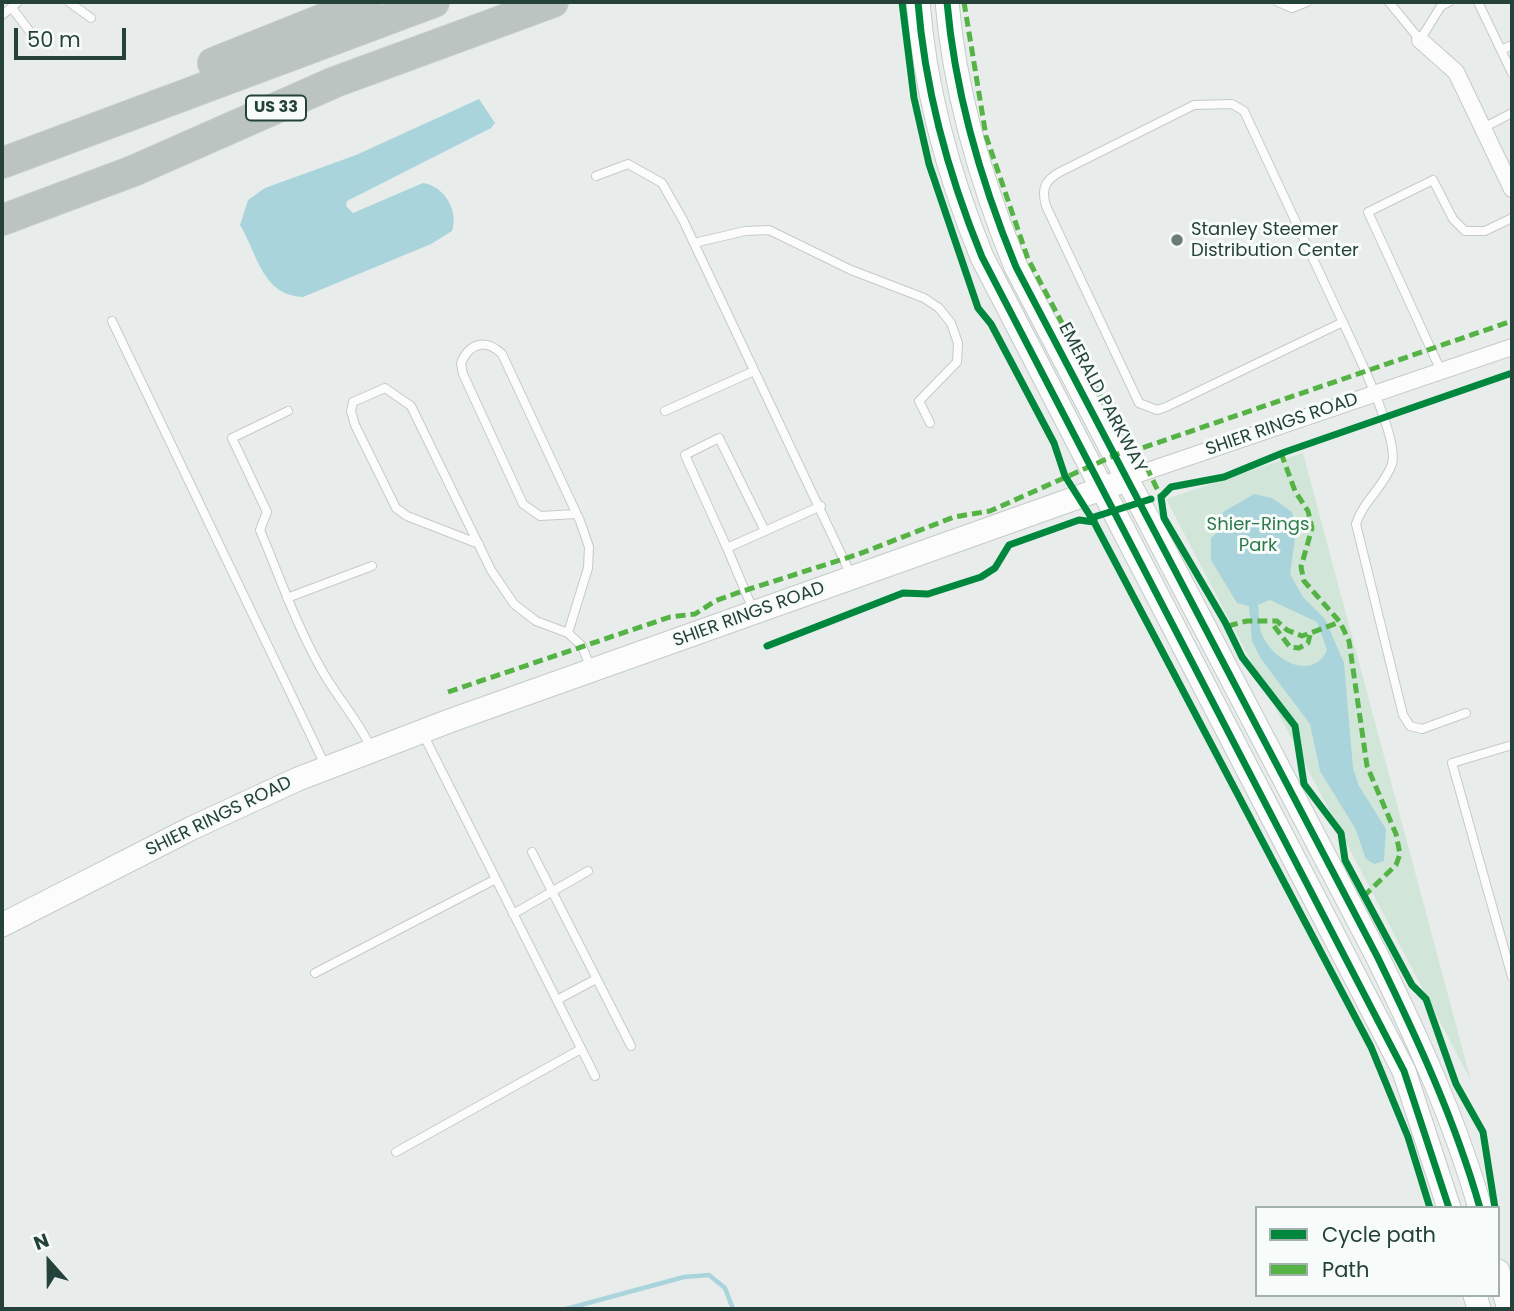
<!DOCTYPE html>
<style>
body{margin:0}
#map{position:relative;width:1514px;height:1311px;overflow:hidden;background:#e8edeb;font-family:Poppins,sans-serif}
canvas{display:block}
.frame{position:absolute;inset:0;border:4px solid #24423a;pointer-events:none}
.legend{position:absolute;left:1255px;top:1206px;width:245px;height:91px;box-sizing:border-box;background:#f7fbf9;border:2px solid #a3b1ad;margin:0;padding:9px 12px;list-style:none;font-size:21px;color:#24423a}
.legend li{display:flex;align-items:center;gap:14px;height:35px}
.legend b{width:35px;border:2px solid #a3b1ad}
.north{position:absolute;left:14px;top:1227px;width:70px;height:70px;-webkit-text-stroke:5px #f7fbf9;paint-order:stroke;rotate:339deg;font-size:19px;font-weight:700;line-height:28px;text-align:center;color:#24423a}
.north::after{content:'';display:block;margin:auto;width:24px;height:32px;background:#24423a;clip-path:polygon(50% 0,100% 100%,50% 72%,0 100%)}
.scale{position:absolute;left:14px;top:28px;width:112px;height:32px;box-sizing:border-box;border:4px solid #24423a;border-top:0;padding-left:9px;font-size:21px;line-height:24px;white-space:nowrap;color:#24423a;-webkit-text-stroke:5px #f7fbf9;paint-order:stroke}
</style>
<div id="map">
<canvas width="1514" height="1311"></canvas>
<div class="frame"></div>
<ul class="legend">
<li><b style="height:9px;background:#00873e"></b>Cycle path</li>
<li><b style="height:9px;background:#55b346"></b>Path</li>
</ul>
<div class="north">N</div>
<div class="scale">50 m</div>
</div>
<script>
const ctx = document.querySelector('canvas').getContext('2d');
ctx.lineJoin = 'round';
function fill(path, color) {
  ctx.fillStyle = color;
  ctx.fill(path, 'evenodd');
}
function stroke(path, color, width, dash) {
  ctx.strokeStyle = color;
  ctx.lineWidth = width;
  ctx.lineCap = dash ? 'butt' : 'round';
  ctx.setLineDash(dash || []);
  ctx.stroke(path);
}
function label(font, color, halo, rows, align = 'center') {
  ctx.font = font + ' Poppins,sans-serif';
  ctx.lineWidth = 6;
  ctx.setLineDash([]);
  ctx.textBaseline = 'middle';
  ctx.strokeStyle = halo;
  ctx.fillStyle = color;
  for (const [text, x, y, turn = 0] of rows) {
    ctx.save();
    ctx.translate(x, y);
    ctx.rotate((+turn || 0) * Math.PI / 180);
    ctx.textAlign = isNaN(turn) ? turn : align;
    if (halo) ctx.strokeText(text, 0, 0);
    ctx.fillText(text, 0, 0);
    ctx.restore();
  }
}
const green = new Path2D(`
 M 1303,453 L 1471,1081 L 1166,499 Z`);
const water = new Path2D(`
 M 479,99 L 495,123 L 491,128 L 347,201 L 346,206 L 353,213 L 423,183 C 445,186 459,212 452,231 L 431,244 L 303,297 C 262,295 258,255 240,225 L 248,200 L 265,188 L 356,155 Z
 M 1254,494 L 1272,498 L 1292,512 L 1296,531 L 1290,574 L 1303,597 L 1325,619 L 1344,663 L 1353,768 L 1359,786 L 1386,829 L 1384,861 L 1374,864 L 1366,859 L 1355,828 L 1320,771 L 1310,724 L 1261,659 L 1252,641 L 1249,606 L 1237,603 L 1211,560 L 1211,538 L 1221,529 L 1223,512 ZM 1270,600 L 1317,622 L 1327,650 C 1313,683 1270,659 1261,632 C 1259,624 1259,614 1258,605 Z`);
const stream = new Path2D(`
 M 566,1309 L 684,1277 L 709,1275 L 725,1288 L 733,1309`);
const lane = new Path2D(`
 M 69,2 L 91,18
 M 1278,2 L 1292,8 L 1307,2
 M 1389,2 L 1420,40 L 1441,6 L 1449,2
 M 1478,2 L 1512,73
 M 12,8 L 34,37
 M 2,15 L 18,2
 M 1501,50 L 1512,45
 M 1483,128 L 1512,113
 M 596,176 L 628,164 L 662,183 L 683,220 L 851,575
 M 694,243 L 745,231 L 769,230 L 851,270 L 924,298 L 939,308 L 951,323 L 958,343 L 957,362 L 919,401 L 930,423
 M 112,321 L 325,765
 M 1343,322 L 1166,407 L 1157,410 L 1139,403 L 1046,206 C 1041,189 1045,180 1060,172 L 1194,105 L 1232,104 L 1244,111 L 1338,312 C 1351,340 1400,438 1392,464 C 1384,487 1363,501 1356,524 L 1403,715 L 1410,726 L 1422,729 L 1466,713
 M 1441,371 L 1368,212 L 1433,180 L 1453,219 L 1465,231 L 1485,231 L 1512,218
 M 288,411 L 232,438 L 267,512 L 260,530 C 279,575 295,622 319,665 C 334,694 357,718 371,748
 M 665,411 L 754,371
 M 479,544 L 407,516 L 396,508 L 355,425 L 351,411 L 353,402 L 385,388 L 411,406 L 491,570 L 514,604 L 536,621 L 568,633 L 582,646 L 591,669
 M 727,548 L 685,455 L 719,438 L 765,531
 M 287,598 L 372,566
 M 754,612 L 727,548 L 821,506
 M 568,633 L 588,568 L 589,547 L 580,521 L 502,354 C 486,339 470,342 461,363 L 463,374 L 523,504 L 540,516 L 576,514
 M 423,734 L 595,1076
 M 1512,745 L 1452,763 L 1512,977
 M 532,852 L 631,1046
 M 513,914 L 588,871
 M 315,973 L 496,879
 M 557,1000 L 596,979
 M 396,1152 L 581,1049`);
const street = new Path2D(`
 M 1420,40 L 1456,72 L 1512,189
 M 1127,478 L 1512,347`);
const secondary = new Path2D(`
 M 918,2 C 925,91 948,174 982,257 L 1404,1071 L 1449,1208
 M 947,2 C 955,94 981,182 1016,267 L 1377,956 C 1417,1038 1455,1120 1480,1208
 M 2,925 L 192,828 L 298,779 L 452,720 L 1115,484
 M 1498,1271 L 1509,1309
 M 1475,1295 L 1479,1309`);
const highway = new Path2D(`
 M 213,63 L 366,2
 M 2,163 L 434,2
 M 2,220 L 133,171 L 335,82 L 553,2`);
const quiet = new Path2D(`
 M 964,2 L 986,136 L 1028,259 L 1129,449 L 1142,448 L 1512,321
 M 1281,453 L 1295,491 L 1308,511 L 1312,528 L 1301,567 L 1304,581 L 1340,622 L 1349,641 L 1367,766 L 1396,834 L 1400,854 L 1396,865 L 1364,896
 M 1228,626 L 1247,621 L 1277,621 L 1287,630 L 1302,636 L 1340,622
 M 1274,626 L 1290,647 L 1299,648 L 1308,643 L 1310,635
 M 448,692 L 670,617 L 695,614 L 715,601 L 737,593 L 859,554 L 954,517 L 990,511 L 1129,449 L 1148,470 L 1161,497`);
const cycleway = new Path2D(`
 M 902,2 L 914,98 L 929,164 L 978,308 L 991,324 L 1054,443 L 1065,476 L 1094,522 L 1094,517 L 1151,499
 M 918,2 C 925,91 948,174 982,257 L 1404,1071 L 1449,1208
 M 947,2 C 955,94 981,182 1016,267 L 1377,956 C 1417,1038 1455,1120 1480,1208
 M 767,646 L 903,593 L 928,594 L 981,577 L 995,568 L 1009,545 L 1079,520 L 1094,522 L 1371,1047 L 1408,1137 L 1430,1208
 M 1495,1208 L 1483,1132 L 1456,1084 L 1426,999 L 1412,985 L 1345,860 L 1341,833 L 1304,784 L 1295,726 L 1242,657 L 1225,622 L 1164,518 L 1161,497 L 1171,487 L 1224,477 L 1285,452 L 1512,373`);
const markers = [
 [1177,240,7,"#697e78"]
];
const shields = [
 [276,108,60]
];
const shieldNames = [
 ["US 33",276,108]
];
const poiNames = [
 ["Stanley Steemer",1191,230],
 ["Distribution Center",1191,251]
];
const streetNames = [
 ["EMERALD PARKWAY",1102,398,62],
 ["SHIER RINGS ROAD",1282,425,-19],
 ["SHIER RINGS ROAD",749,615,-20],
 ["SHIER RINGS ROAD",219,817,-26]
];
const parkNames = [
 ["Shier-Rings",1258,525],
 ["Park",1258,546]
];
fill(green, '#d1e6d8');
fill(water, '#a9d4db');
stroke(stream, '#a9d4db', 4.5);
stroke(lane, '#c5cac8', 10);
stroke(street, '#c5cac8', 18);
stroke(secondary, '#c3cbc8', 25);
stroke(highway, '#c3ccc9', 32);
stroke(lane, '#fcfcfc', 8);
stroke(street, '#fcfcfc', 16);
stroke(secondary, '#fcfcfc', 23);
stroke(highway, '#bcc4c2', 30);
stroke(quiet, '#55b346', 5, [10, 5]);
stroke(cycleway, '#00873e', 7);
for (const [x, y, r, color] of markers) {
  const dot = new Path2D();
  dot.arc(x, y, r, 0, 2 * Math.PI);
  ctx.fillStyle = color;
  ctx.fill(dot);
  stroke(dot, '#f7fbf9', 2.5);
}
for (const [x, y, w] of shields) {
  const box = new Path2D();
  box.roundRect(x - w / 2, y - 12.5, w, 25, 5);
  ctx.fillStyle = '#f7fbf9';
  ctx.fill(box);
  stroke(box, '#24423a', 2);
}
label('bold 16px', '#24423a', null, shieldNames);
label('18px', '#24423a', '#f7fbf9', poiNames, 'left');
label('18px', '#24423a', '#f7fbf9', streetNames);
label('18px', '#2d7a4b', '#f7fbf9', parkNames);
</script>
